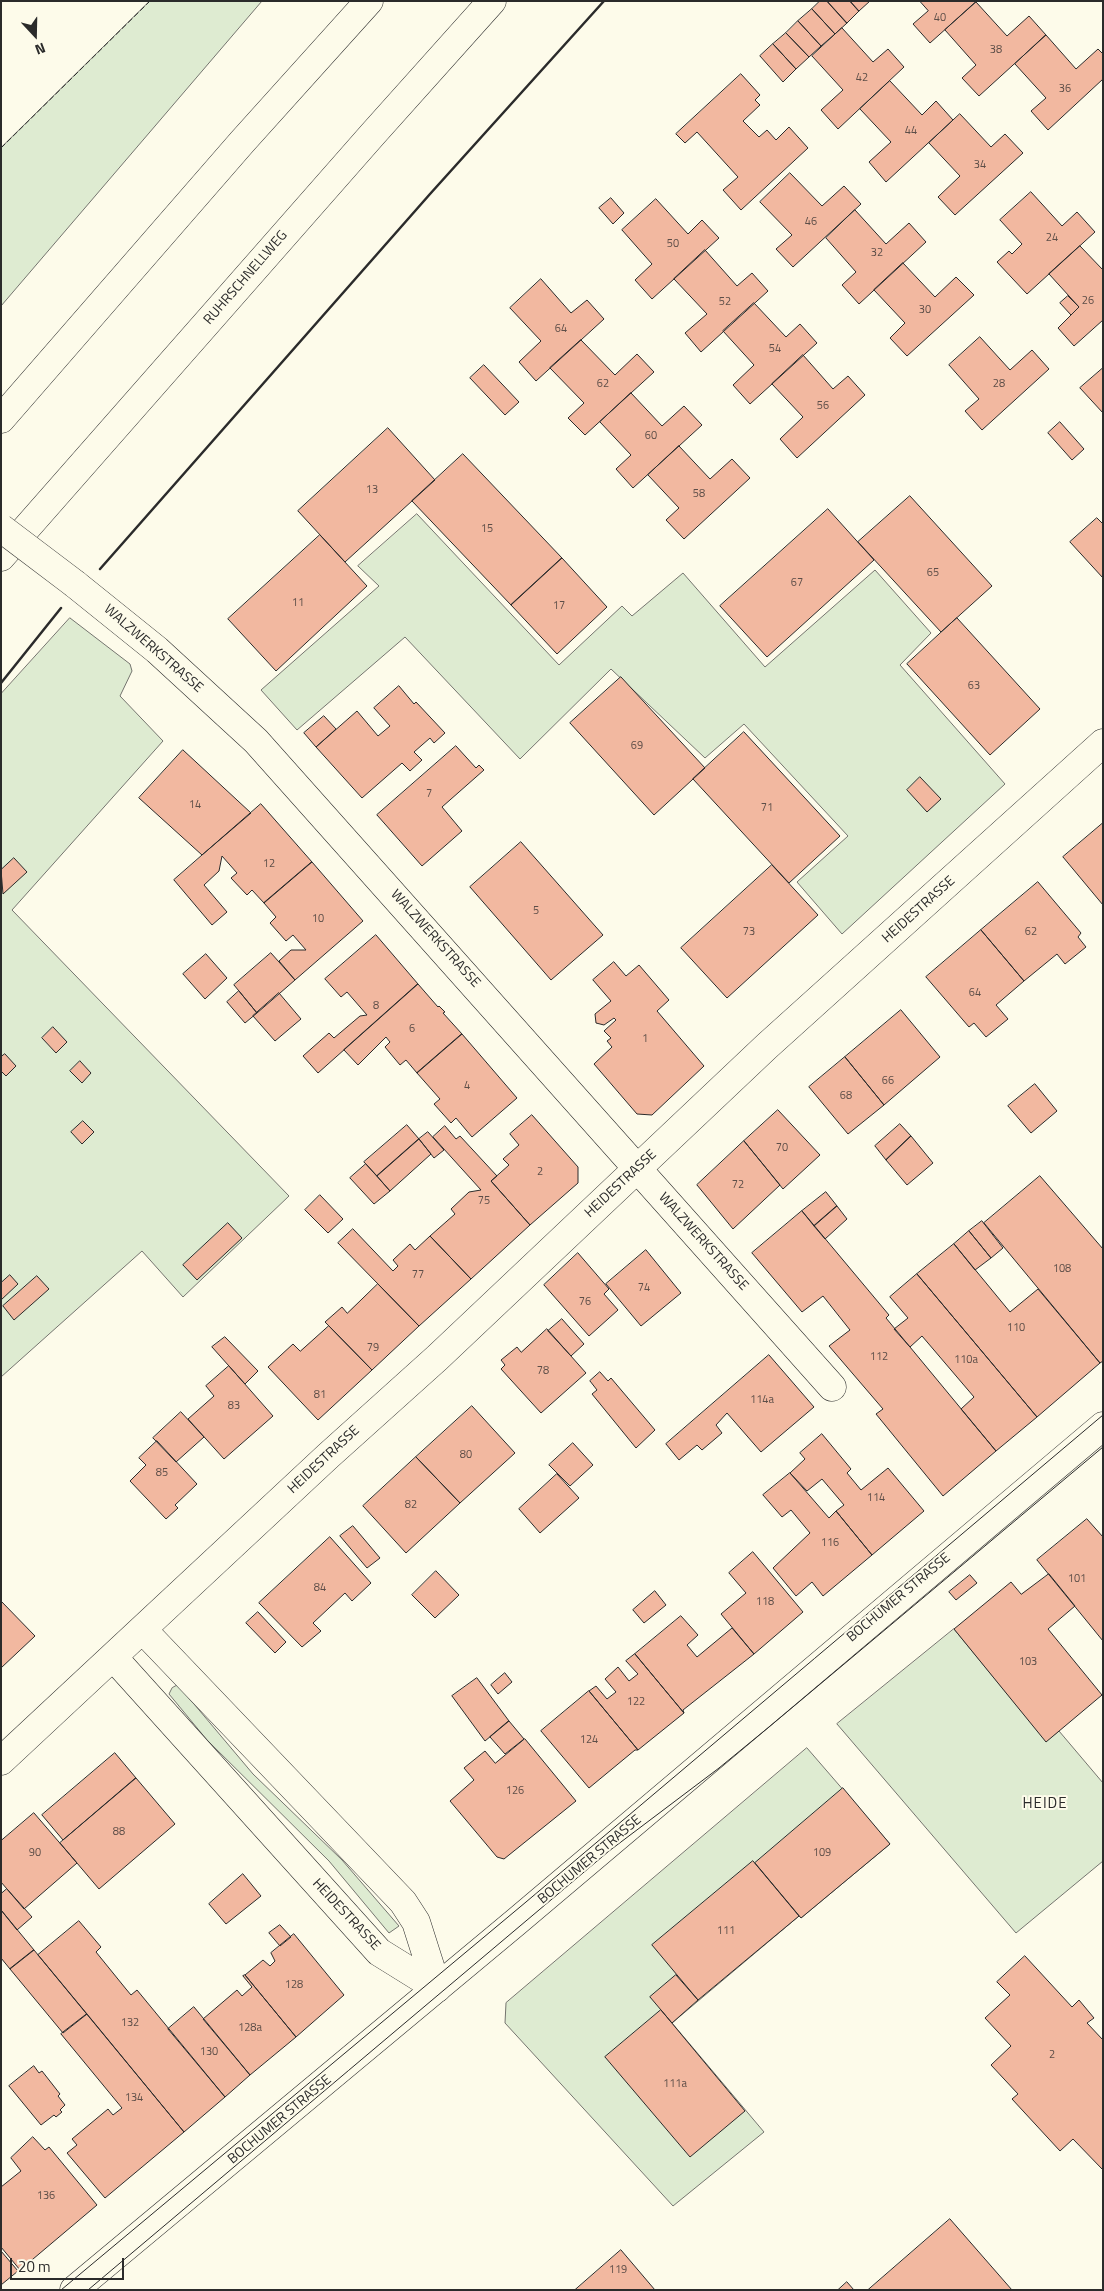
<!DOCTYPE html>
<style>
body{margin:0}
#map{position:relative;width:1104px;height:2291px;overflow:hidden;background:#fdfbea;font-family:"Titillium Web",sans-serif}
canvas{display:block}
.frame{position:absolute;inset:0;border:2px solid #2b2b2b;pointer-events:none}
.north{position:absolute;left:10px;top:10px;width:50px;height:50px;-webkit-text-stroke:4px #fdfbea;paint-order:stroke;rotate:159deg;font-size:14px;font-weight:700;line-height:20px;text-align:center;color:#2b2b2b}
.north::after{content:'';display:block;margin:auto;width:18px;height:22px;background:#2b2b2b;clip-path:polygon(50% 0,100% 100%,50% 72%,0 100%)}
.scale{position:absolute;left:10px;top:2258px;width:114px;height:22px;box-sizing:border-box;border:2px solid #2b2b2b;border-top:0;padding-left:6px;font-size:15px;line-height:18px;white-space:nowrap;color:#2b2b2b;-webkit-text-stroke:4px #fdfbea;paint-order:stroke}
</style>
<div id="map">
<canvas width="1104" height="2291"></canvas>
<div class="frame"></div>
<div class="north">N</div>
<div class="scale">20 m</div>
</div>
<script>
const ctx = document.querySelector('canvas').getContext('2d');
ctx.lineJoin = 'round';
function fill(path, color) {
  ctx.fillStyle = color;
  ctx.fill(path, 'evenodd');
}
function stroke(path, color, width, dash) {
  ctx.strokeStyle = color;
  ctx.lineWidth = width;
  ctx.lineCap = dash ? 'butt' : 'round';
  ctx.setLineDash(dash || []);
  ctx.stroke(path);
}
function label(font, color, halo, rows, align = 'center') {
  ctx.font = font + ' "Titillium Web",sans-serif';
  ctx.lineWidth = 4;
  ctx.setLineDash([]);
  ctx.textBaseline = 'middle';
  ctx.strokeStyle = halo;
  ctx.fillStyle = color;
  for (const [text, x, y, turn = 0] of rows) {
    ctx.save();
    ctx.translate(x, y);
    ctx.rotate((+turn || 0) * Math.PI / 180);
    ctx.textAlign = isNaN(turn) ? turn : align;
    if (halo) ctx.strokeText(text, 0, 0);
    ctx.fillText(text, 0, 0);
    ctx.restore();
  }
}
const green = new Path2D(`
 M 150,1 L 262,1 L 1,306 L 1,148 Z
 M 417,514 L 559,665 L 622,606 L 632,616 L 683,573 L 765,667 L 875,570 L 931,633 L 900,665 L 1005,784 L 842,934 L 797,882 L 848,836 L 744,724 L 705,758 L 611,669 L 520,759 L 405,637 L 297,730 L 261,690 L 379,586 L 358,566 Z
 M 70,618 L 130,664 L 132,671 L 120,696 L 163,741 L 12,910 L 289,1196 L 183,1297 L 142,1251 L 1,1377 L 1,694 Z
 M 954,1629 L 1046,1741 L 1059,1731 L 1103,1783 L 1103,1861 L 1016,1933 L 837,1724 Z
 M 178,1685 L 253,1774 L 342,1860 L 399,1926 L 389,1933 L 329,1861 L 207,1740 L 169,1694 L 172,1688 Z
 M 807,1748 L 890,1844 L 801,1918 L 799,1916 L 672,2023 L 764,2132 L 673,2206 L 505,2023 L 506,2003 Z`);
const building = new Path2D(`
 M 820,1 L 827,1 L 847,23 L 835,34 L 812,9 Z
 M 827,1 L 850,1 L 859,11 L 847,23 Z
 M 850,1 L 870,1 L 859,11 Z
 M 920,1 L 977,1 L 930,43 L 913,24 L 928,11 Z
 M 976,2 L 1007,36 L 1029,16 L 1046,35 L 979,96 L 962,78 L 976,65 L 945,30 Z
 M 812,9 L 835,34 L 821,46 L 798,21 Z
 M 798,21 L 821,46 L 809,57 L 786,33 Z
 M 842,28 L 873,62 L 888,49 L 904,67 L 838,129 L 821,110 L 843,90 L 812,56 Z
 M 786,33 L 809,57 L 796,69 L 773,44 Z
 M 1046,35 L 1076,69 L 1098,49 L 1103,54 L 1103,79 L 1048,130 L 1031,111 L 1046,98 L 1015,64 Z
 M 773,44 L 796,69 L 783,82 L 760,56 Z
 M 741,74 L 760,95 L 755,100 L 760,105 L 743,121 L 759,137 L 767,130 L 776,140 L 789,127 L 808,148 L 741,210 L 723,190 L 738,177 L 697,132 L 685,143 L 676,134 Z
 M 890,81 L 922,115 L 936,101 L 953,120 L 886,182 L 869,162 L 891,142 L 860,109 Z
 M 960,114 L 991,147 L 1005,134 L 1023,153 L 955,215 L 938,197 L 960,176 L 929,143 Z
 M 790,173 L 822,206 L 844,186 L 861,204 L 793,267 L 776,249 L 792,235 L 760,202 Z
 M 1031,192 L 1062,226 L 1077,212 L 1095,232 L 1027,294 L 997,262 L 1009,251 L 1012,254 L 1022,244 L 1000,220 Z
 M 611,198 L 624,213 L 613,224 L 599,208 Z
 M 656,199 L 688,234 L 702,220 L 719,238 L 652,299 L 635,280 L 652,264 L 622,230 Z
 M 855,210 L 886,244 L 909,223 L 926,242 L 859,304 L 842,285 L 856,272 L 826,238 Z
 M 1080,246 L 1103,270 L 1103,320 L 1074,346 L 1058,328 L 1079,307 L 1049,274 Z
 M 705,250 L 737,286 L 752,273 L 768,291 L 701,352 L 685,333 L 707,314 L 674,279 Z
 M 903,263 L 935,297 L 956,277 L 974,295 L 907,356 L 890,338 L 905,323 L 874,290 Z
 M 541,279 L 571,313 L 587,300 L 604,319 L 536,381 L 519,362 L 541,341 L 510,308 Z
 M 1068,296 L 1079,307 L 1071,315 L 1060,303 Z
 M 754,303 L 786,337 L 800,324 L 817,343 L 750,404 L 733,385 L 754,365 L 723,331 Z
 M 980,337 L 1010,370 L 1032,350 L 1049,369 L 982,430 L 965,411 L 979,399 L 949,365 Z
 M 581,340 L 615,375 L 637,354 L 654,372 L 585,435 L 568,418 L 584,403 L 550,368 Z
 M 803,355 L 833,389 L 848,376 L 865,395 L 797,458 L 780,439 L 803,417 L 772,384 Z
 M 484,365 L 519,402 L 505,415 L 470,378 Z
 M 1103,368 L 1103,413 L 1080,388 Z
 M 631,393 L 662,426 L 684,406 L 702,425 L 633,488 L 616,469 L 631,455 L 600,422 Z
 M 1060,422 L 1084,449 L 1072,460 L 1048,433 Z
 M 388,428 L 435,480 L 345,562 L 298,511 Z
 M 679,446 L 710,479 L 732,459 L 750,478 L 684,539 L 666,520 L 679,508 L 648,475 Z
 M 463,454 L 562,558 L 511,605 L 412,501 Z
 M 910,496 L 992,586 L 941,632 L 858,542 Z
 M 828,509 L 874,560 L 767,657 L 720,606 Z
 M 1097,518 L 1103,524 L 1103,578 L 1070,542 Z
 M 320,535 L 367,586 L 276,671 L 228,619 Z
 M 562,558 L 607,607 L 557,654 L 511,605 Z
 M 957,618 L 1040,709 L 990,755 L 907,664 Z
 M 621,677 L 705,768 L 654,815 L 570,723 Z
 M 399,686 L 414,704 L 416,702 L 445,733 L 434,743 L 430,738 L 414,752 L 422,760 L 410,771 L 402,763 L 362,798 L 316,747 L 357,711 L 378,736 L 390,726 L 374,708 Z
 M 324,716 L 336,729 L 316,747 L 304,733 Z
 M 744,732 L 840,836 L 789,883 L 693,779 Z
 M 456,746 L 476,768 L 479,765 L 484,770 L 442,807 L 462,831 L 422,866 L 377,815 Z
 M 183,750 L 251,813 L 202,855 L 139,798 Z
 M 920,777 L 941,799 L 927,812 L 907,790 Z
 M 261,804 L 312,862 L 264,903 L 252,890 L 247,895 L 231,878 L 237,873 L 222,856 L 219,871 L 204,885 L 227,912 L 212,925 L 174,880 Z
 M 1103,823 L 1103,905 L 1063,857 Z
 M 521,842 L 603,935 L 551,980 L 470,887 Z
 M 14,858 L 27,872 L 3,894 L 1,870 Z
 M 312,862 L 363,921 L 295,980 L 279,961 L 291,950 L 306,950 L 293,935 L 286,941 L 270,923 L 276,917 L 264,903 Z
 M 772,865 L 818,915 L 727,998 L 681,948 Z
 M 1038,882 L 1081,933 L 1078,937 L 1086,947 L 1065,964 L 1057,954 L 1024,981 L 981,930 Z
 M 981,930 L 1024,981 L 996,1005 L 1008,1019 L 986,1037 L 974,1023 L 969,1027 L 926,977 Z
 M 376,935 L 418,984 L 318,1073 L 303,1056 L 329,1033 L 334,1038 L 360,1016 L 367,1015 L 347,992 L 341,997 L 325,979 Z
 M 271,953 L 295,980 L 257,1013 L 234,985 Z
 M 206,954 L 227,978 L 205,999 L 183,974 Z
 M 614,962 L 626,976 L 639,965 L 669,1000 L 657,1011 L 704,1066 L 652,1115 L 637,1114 L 594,1064 L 612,1047 L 607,1041 L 611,1038 L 604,1031 L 616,1020 L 614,1018 L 604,1025 L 596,1023 L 595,1014 L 611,1001 L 593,980 Z
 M 418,984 L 438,1007 L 439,1006 L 445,1012 L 443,1013 L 462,1034 L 417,1073 L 406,1060 L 400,1065 L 385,1047 L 390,1042 L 386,1037 L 358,1065 L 344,1050 Z
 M 239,991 L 257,1013 L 245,1023 L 227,1002 Z
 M 279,993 L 301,1019 L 275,1041 L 253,1016 Z
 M 901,1010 L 940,1057 L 884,1105 L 845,1057 Z
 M 53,1027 L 67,1042 L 56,1053 L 42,1038 Z
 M 462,1034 L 517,1098 L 472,1137 L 456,1118 L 451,1123 L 434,1104 L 440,1099 L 417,1073 Z
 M 5,1054 L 16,1066 L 6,1076 L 1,1071 L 1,1057 Z
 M 845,1057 L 884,1105 L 848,1134 L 809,1087 Z
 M 80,1061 L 91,1073 L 82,1083 L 70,1071 Z
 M 1035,1084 L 1057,1111 L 1031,1133 L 1008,1106 Z
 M 778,1110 L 820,1155 L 783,1189 L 744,1141 Z
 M 532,1115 L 578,1167 L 578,1183 L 530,1225 L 491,1181 L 509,1165 L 503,1159 L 519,1145 L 510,1134 Z
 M 83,1121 L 94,1132 L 82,1144 L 71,1132 Z
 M 900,1124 L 911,1136 L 886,1160 L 875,1146 Z
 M 407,1125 L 419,1139 L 377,1176 L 364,1162 Z
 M 445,1126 L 456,1139 L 460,1136 L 497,1176 L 491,1181 L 530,1225 L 471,1279 L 430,1236 L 455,1214 L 451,1209 L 469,1192 L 481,1190 L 433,1137 Z
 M 428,1132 L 444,1150 L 434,1158 L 419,1139 Z
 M 911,1136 L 933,1163 L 907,1185 L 886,1160 Z
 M 419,1139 L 431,1154 L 390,1191 L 377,1176 Z
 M 744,1141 L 780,1185 L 733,1229 L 697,1185 Z
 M 366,1164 L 390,1191 L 374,1204 L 350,1178 Z
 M 1040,1176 L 1103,1249 L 1103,1361 L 1100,1363 L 984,1223 Z
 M 826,1192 L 837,1206 L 814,1226 L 802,1211 Z
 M 320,1195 L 343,1219 L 328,1233 L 305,1210 Z
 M 837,1206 L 847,1219 L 825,1239 L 814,1226 Z
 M 802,1211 L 889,1315 L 886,1318 L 996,1451 L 943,1496 L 876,1414 L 883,1409 L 829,1346 L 850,1330 L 823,1296 L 802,1312 L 752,1253 Z
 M 982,1221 L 1003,1248 L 991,1258 L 969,1231 Z
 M 228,1223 L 242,1238 L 197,1280 L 183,1265 Z
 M 353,1229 L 393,1271 L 398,1266 L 393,1260 L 410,1244 L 415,1250 L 430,1236 L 471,1279 L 419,1326 L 338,1243 Z
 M 969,1231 L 991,1258 L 975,1270 L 954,1244 Z
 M 954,1244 L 1010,1312 L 1038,1289 L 1100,1363 L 1037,1417 L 917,1274 Z
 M 646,1250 L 681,1293 L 641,1326 L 606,1284 Z
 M 578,1253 L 609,1289 L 604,1294 L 618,1310 L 589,1336 L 544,1285 Z
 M 917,1274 L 1037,1417 L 996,1451 L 961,1409 L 974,1397 L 922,1336 L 910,1347 L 894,1329 L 908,1318 L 890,1297 Z
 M 10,1275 L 18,1284 L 1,1300 L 1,1283 Z
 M 37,1276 L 49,1289 L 14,1320 L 3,1306 Z
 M 378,1284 L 419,1326 L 372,1370 L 325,1322 L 342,1307 L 347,1313 Z
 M 562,1319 L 584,1344 L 571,1356 L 548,1331 Z
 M 329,1326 L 372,1370 L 318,1420 L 268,1367 L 293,1344 L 300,1351 Z
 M 547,1329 L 586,1373 L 541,1413 L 501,1369 L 505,1365 L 501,1360 L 517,1347 L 521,1352 Z
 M 225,1337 L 258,1371 L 245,1384 L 212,1347 Z
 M 769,1355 L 814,1407 L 761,1452 L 727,1413 L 716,1425 L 722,1433 L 702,1450 L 697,1445 L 679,1460 L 666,1444 Z
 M 229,1366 L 273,1416 L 224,1459 L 188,1419 L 214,1396 L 206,1386 Z
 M 600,1372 L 608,1381 L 611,1378 L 655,1430 L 636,1448 L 592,1394 L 597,1390 L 590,1381 Z
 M 472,1406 L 515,1453 L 460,1503 L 416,1457 Z
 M 181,1412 L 204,1437 L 176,1462 L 153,1438 Z
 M 822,1434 L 851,1469 L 847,1473 L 861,1490 L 888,1468 L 924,1511 L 872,1555 L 836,1511 L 844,1505 L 822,1479 L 807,1491 L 790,1473 L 805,1459 L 800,1453 Z
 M 157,1441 L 197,1484 L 175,1505 L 178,1508 L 166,1519 L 130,1481 L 146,1465 L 139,1458 Z
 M 573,1443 L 593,1465 L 570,1486 L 549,1465 Z
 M 416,1457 L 460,1503 L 406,1553 L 363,1506 Z
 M 790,1473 L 829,1518 L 836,1511 L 872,1555 L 823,1596 L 812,1582 L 796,1596 L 773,1568 L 810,1533 L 791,1510 L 782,1517 L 763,1495 Z
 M 557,1474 L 579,1498 L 540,1533 L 519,1509 Z
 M 1087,1519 L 1103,1537 L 1103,1641 L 1037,1560 Z
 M 353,1526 L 380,1558 L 367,1568 L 340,1536 Z
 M 330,1537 L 371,1583 L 352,1601 L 345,1593 L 313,1623 L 321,1631 L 302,1647 L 259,1603 Z
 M 753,1552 L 803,1612 L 754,1654 L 721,1614 L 746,1593 L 729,1573 Z
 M 436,1571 L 459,1595 L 435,1618 L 412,1595 Z
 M 1049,1574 L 1075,1606 L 1048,1629 L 1102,1695 L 1046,1742 L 954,1629 L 1011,1582 L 1021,1594 Z
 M 970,1575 L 977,1583 L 956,1600 L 949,1592 Z
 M 655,1591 L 666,1605 L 644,1623 L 633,1610 Z
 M 1,1601 L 35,1636 L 1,1668 Z
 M 258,1612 L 286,1642 L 275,1653 L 246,1623 Z
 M 681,1616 L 698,1635 L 687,1645 L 697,1657 L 732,1628 L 754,1654 L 683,1710 L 684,1713 L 635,1654 Z
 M 635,1654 L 684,1713 L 638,1750 L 589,1691 L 596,1686 L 607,1699 L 616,1692 L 605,1679 L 618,1667 L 629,1681 L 638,1674 L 626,1661 Z
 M 505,1673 L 512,1682 L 498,1694 L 491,1685 Z
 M 477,1678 L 509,1721 L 485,1741 L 452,1696 Z
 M 589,1691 L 638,1750 L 635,1750 L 589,1788 L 541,1731 Z
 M 509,1721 L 524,1739 L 505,1754 L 490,1737 Z
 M 525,1739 L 576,1801 L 504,1859 L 497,1857 L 450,1801 L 474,1780 L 464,1768 L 485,1751 L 495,1763 Z
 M 115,1753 L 136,1778 L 63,1840 L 42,1815 Z
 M 136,1778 L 175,1824 L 99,1889 L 60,1843 Z
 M 843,1788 L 890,1844 L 801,1918 L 755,1863 Z
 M 34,1813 L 77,1863 L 24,1909 L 1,1882 L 1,1841 Z
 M 753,1861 L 799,1916 L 698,2000 L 652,1945 Z
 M 243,1874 L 261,1896 L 226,1924 L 209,1904 Z
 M 7,1889 L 32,1917 L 17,1930 L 1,1910 L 1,1894 Z
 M 1,1910 L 34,1950 L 10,1969 L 1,1958 Z
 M 79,1921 L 101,1947 L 96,1952 L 126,1989 L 131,1995 L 137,1990 L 225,2097 L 184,2132 L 38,1955 Z
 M 280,1925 L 291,1937 L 280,1946 L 269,1933 Z
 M 294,1934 L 344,1995 L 296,2037 L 245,1975 L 263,1960 L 270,1966 L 275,1961 L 271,1953 Z
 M 34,1950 L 87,2014 L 63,2033 L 10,1969 Z
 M 1025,1956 L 1072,2007 L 1079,2000 L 1094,2018 L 1087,2023 L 1103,2040 L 1103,2170 L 1073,2139 L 1060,2151 L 1012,2099 L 1018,2094 L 991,2065 L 1011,2046 L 985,2018 L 1010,1995 L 997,1982 Z
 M 245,1975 L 296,2037 L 250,2075 L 203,2019 L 237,1990 L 242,1996 L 252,1987 L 243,1976 Z
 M 676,1975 L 698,2000 L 672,2023 L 650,1997 Z
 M 194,2007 L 250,2075 L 225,2097 L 168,2029 Z
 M 661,2010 L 745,2111 L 690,2157 L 605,2057 Z
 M 87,2014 L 184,2132 L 105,2198 L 67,2153 L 77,2145 L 72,2139 L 108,2109 L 113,2115 L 122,2108 L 61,2034 Z
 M 34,2066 L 39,2073 L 42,2071 L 60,2094 L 58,2096 L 65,2105 L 60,2110 L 62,2112 L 56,2117 L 54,2115 L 41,2125 L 9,2086 Z
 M 33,2137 L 45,2150 L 49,2147 L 97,2205 L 20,2270 L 1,2247 L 1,2187 L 21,2171 L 11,2158 Z
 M 950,2219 L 1012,2290 L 868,2290 Z
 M 621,2250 L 655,2290 L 575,2290 Z
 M 1,2251 L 18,2271 L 1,2285 Z
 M 847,2282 L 854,2290 L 838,2290 Z`);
const minor = new Path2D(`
 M 75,584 L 157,650 L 256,741 L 832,1387
 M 143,1630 L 403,1902 L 416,1922 L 437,1988
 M 114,1658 L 379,1952 L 437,1988
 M 1,1761 L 328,1456 L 437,1358 L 767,1046 L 1103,743`);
const major = new Path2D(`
 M 74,2290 L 516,1922 L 1103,1426`);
const highway = new Path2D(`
 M 1,419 L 242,142 L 369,1
 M 1,557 L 372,135 L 492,1`);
const tram = new Path2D(`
 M 61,2290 L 526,1902 L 1103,1415
 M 88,2290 L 609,1851 L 719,1768 L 769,1727 L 1103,1447`);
const minorBridge = new Path2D(`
 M 1,528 L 75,584`);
const fence = new Path2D(`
 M 1,148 L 150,1`);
const wall = new Path2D(`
 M 100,569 L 430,194 L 604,1
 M 1,683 L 61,608`);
const numberNames = [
 ["40",940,18],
 ["38",996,50],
 ["42",862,78],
 ["36",1065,89],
 ["44",911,131],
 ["34",980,165],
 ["46",811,222],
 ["24",1052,238],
 ["50",673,244],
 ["32",877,253],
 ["26",1088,301],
 ["52",725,302],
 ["30",925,310],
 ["64",561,329],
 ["54",775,349],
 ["62",603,384],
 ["28",999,384],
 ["56",823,406],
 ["60",651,436],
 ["13",372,490],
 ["58",699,494],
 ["15",487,529],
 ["65",933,573],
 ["67",797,583],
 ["11",298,603],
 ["17",559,606],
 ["63",974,686],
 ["69",637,746],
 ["7",429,794],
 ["14",195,805],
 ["71",767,808],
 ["12",269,864],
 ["5",536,911],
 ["10",318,919],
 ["73",749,932],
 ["62",1031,932],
 ["64",975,993],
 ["8",376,1006],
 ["6",412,1029],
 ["1",645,1039],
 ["66",888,1081],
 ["4",467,1086],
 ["68",846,1096],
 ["70",782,1148],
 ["2",540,1172],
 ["72",738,1185],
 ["75",484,1201],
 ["108",1062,1269],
 ["77",418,1275],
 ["74",644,1288],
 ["76",585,1302],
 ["110",1016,1328],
 ["79",373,1348],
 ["112",879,1357],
 ["110a",966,1360],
 ["78",543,1371],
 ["81",320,1395],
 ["114a",762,1400],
 ["83",234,1406],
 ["80",466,1455],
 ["85",162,1473],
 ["114",876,1498],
 ["82",411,1505],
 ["116",830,1543],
 ["101",1077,1579],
 ["84",320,1588],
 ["118",765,1602],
 ["103",1028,1662],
 ["122",636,1702],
 ["124",589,1740],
 ["126",515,1791],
 ["88",119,1832],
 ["90",35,1853],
 ["109",822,1853],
 ["111",726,1931],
 ["128",294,1985],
 ["132",130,2023],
 ["128a",250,2028],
 ["130",209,2052],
 ["2",1052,2055],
 ["111a",675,2084],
 ["134",134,2098],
 ["136",46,2196],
 ["119",618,2270]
];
const streetNames = [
 ["RUHRSCHNELLWEG",246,278,-49],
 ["WALZWERKSTRASSE",153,649,41],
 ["HEIDESTRASSE",919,910,-42],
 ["WALZWERKSTRASSE",435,939,48],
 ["HEIDESTRASSE",621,1184,-43],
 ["WALZWERKSTRASSE",703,1242,48],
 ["HEIDESTRASSE",324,1460,-43],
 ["BOCHUMER STRASSE",899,1598,-40],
 ["BOCHUMER STRASSE",590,1860,-40],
 ["HEIDESTRASSE",346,1915,47],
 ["BOCHUMER STRASSE",280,2120,-40]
];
const neighbourhoodNames = [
 ["HEIDE",1045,1804]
];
fill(green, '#deebd1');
stroke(green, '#74746e', 1);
fill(building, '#f2b8a0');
stroke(building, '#2b2b2b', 1);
stroke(minor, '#2b2b2b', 29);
stroke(major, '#2b2b2b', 29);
stroke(highway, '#2b2b2b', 29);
stroke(minor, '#fdfbea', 28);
stroke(major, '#fdfbea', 28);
stroke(highway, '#fdfbea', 28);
stroke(tram, '#2b2b2b', 1);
stroke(minorBridge, '#2b2b2b', 29, []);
stroke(minorBridge, '#fdfbea', 28);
stroke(fence, '#2b2b2b', 1, [6, 2.5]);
stroke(wall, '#2b2b2b', 2.5);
label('11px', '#5d4e48', null, numberNames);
label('14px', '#2b2b2b', '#fdfbea', streetNames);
ctx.letterSpacing = '1px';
label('15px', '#2b2b2b', '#fdfbea', neighbourhoodNames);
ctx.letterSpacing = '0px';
</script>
